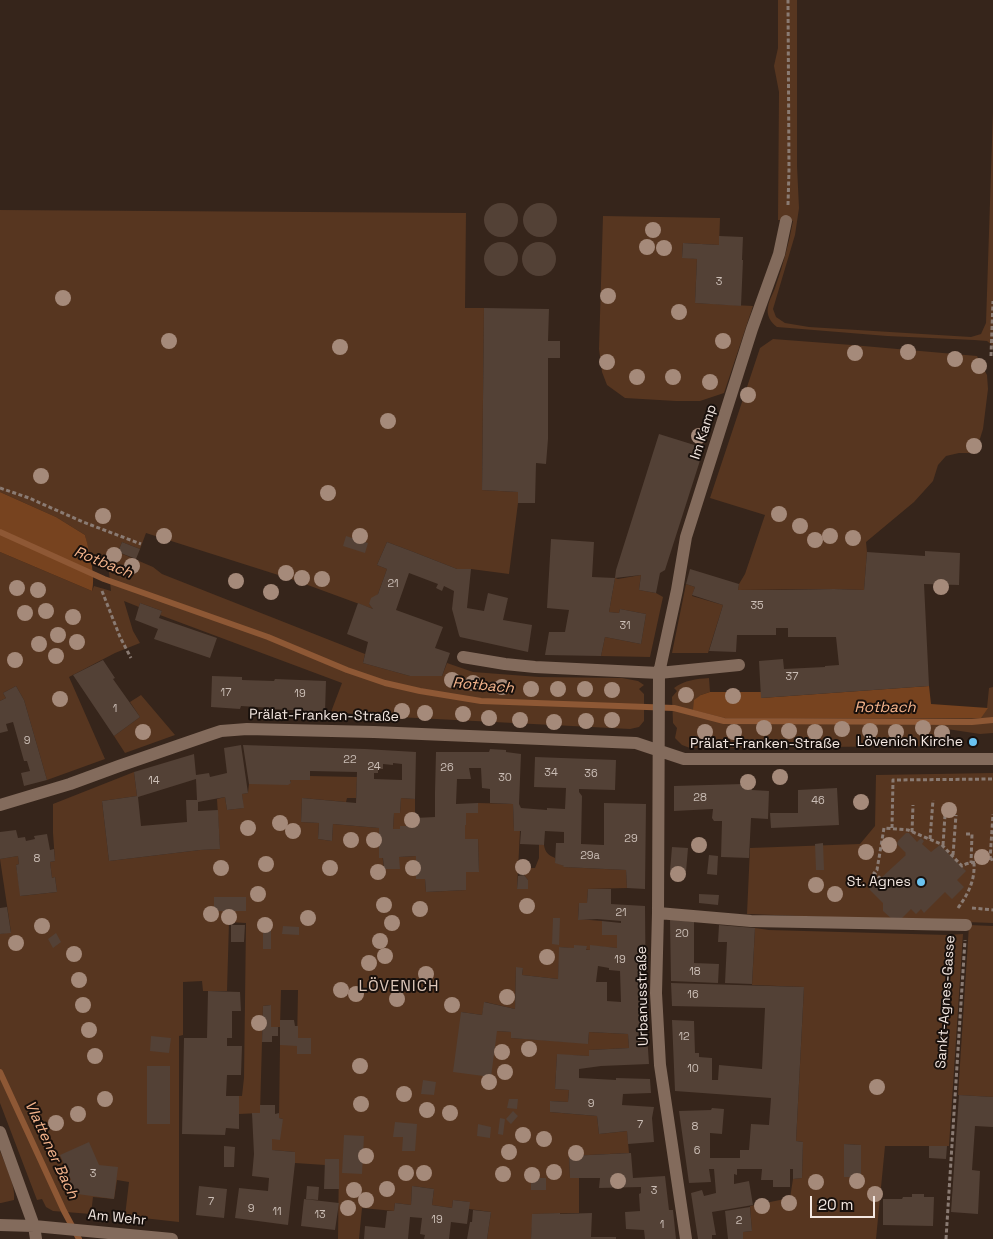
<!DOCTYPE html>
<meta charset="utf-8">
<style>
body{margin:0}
#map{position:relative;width:993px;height:1239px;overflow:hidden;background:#36251b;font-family:"Space Grotesk",sans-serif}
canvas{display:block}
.scale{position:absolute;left:810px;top:1196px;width:65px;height:22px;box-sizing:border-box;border:2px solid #f3e7e1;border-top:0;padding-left:6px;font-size:15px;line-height:18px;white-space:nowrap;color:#f3e7e1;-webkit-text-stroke:4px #18100c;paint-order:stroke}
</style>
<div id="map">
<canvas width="993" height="1239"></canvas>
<div class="scale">20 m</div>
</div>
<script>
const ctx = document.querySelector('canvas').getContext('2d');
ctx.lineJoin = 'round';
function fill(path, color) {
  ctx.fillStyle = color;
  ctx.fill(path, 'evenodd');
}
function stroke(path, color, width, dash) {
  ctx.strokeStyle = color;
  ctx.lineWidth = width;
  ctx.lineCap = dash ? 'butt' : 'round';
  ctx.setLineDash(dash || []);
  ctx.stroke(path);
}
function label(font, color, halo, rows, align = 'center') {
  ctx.font = font + ' "Space Grotesk",sans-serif';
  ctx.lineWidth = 4;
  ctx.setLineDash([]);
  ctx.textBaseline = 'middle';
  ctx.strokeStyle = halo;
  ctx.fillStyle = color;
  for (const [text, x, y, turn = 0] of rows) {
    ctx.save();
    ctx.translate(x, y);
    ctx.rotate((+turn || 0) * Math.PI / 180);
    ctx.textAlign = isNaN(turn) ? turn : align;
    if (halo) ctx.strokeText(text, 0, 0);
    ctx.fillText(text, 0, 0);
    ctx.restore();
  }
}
const green = new Path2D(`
 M 778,0 L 797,0 L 797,166 L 799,208 L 795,235 L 773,309 L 776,317 L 785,323 L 809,327 L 971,337 L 981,334 L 986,323 L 993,111 L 993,346 L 987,341 L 974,340 L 887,336 L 777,327 C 771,323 766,315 768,307 C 769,300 774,292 776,285 C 783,265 789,243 793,221 L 778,220 L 779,92 L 774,66 L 778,48 Z
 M 0,210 L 466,213 L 465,308 L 484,308 L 482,490 L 518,492 L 518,503 L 509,574 L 471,569 L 457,569 L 411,551 L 387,542 L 377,565 L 387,569 L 378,594 L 369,604 L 373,609 L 294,580 L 146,533 L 140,549 L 122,542 L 118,552 L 153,567 L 162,574 L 365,654 L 363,663 L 410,676 L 442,676 L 447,663 L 473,672 L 539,677 L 622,678 L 638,681 L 644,685 L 639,689 L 644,694 L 644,721 L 639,727 L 630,729 L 397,717 L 331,712 L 342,683 L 160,615 L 162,611 L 140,603 L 139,607 L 124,601 L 133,631 L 140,643 L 115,653 L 69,677 L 105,759 L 47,780 L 24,700 L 16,686 L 3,693 L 6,698 L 0,701 L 0,552 L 92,591 L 94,586 L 111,591 L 108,563 L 91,560 L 85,535 L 56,517 L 0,492 Z
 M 603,216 L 720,218 L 719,245 L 683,243 L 682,257 L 697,259 L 695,303 L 753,306 L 724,393 L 700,401 L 676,401 L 625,398 L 607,385 L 602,372 L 599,349 Z
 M 773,339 L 852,345 L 977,356 L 987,375 L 988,389 L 983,429 L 978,445 L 971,453 L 959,453 L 946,456 L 938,465 L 933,481 L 914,502 L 866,542 L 867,552 L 864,590 C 822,588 780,590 738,590 L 739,584 L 745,574 L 765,515 L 710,498 L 760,348 Z
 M 641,575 L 639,590 L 656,593 L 663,597 L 650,657 L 601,656 L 605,637 L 641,644 L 646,614 L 620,609 L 619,613 L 609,612 L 615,578 L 618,579 Z
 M 686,584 L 695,587 L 692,596 L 723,605 L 708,653 L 672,653 Z
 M 709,678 L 710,692 L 701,695 L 725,718 L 980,718 L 987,708 L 989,688 L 993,687 L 993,733 L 980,734 L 947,729 L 946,746 L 690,748 L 682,745 L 675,738 L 677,728 L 673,723 L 672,697 L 677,691 L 674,688 C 685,680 696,679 709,678 Z
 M 141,695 L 175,735 L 125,753 L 114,736 L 140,717 L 130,702 Z
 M 134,772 L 137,796 L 102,801 L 109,861 L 200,850 L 220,849 L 217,799 L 225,797 L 227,810 L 243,808 L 242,794 L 248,793 L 249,784 L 291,783 L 290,780 L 310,780 L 310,776 L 357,777 L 356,798 L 347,798 L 346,802 L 302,798 L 301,822 L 319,823 L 318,839 L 332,841 L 333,824 L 379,828 L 384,869 L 399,869 L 399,857 L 416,856 L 416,879 L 425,879 L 426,892 L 466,890 L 466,872 L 479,872 L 478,839 L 465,839 L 465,825 L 466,825 L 466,813 L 477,812 L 478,803 L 513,804 L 514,830 L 520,831 L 517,889 L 528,889 L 528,880 L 524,875 L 527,872 L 527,868 L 535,868 L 539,858 L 539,844 L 544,845 C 545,852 548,855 555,858 L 555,862 L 564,866 L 564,867 L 626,870 L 627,888 L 588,889 L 587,903 L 579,903 L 578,919 L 602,921 L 602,935 L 617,935 L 617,948 L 591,946 L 590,950 L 560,947 L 558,979 L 522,975 L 523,968 L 516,968 L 515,1009 L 485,1002 L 482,1015 L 461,1012 L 497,1031 L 511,1032 L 511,1038 L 588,1043 L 589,1032 L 628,1034 L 629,1048 L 589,1050 L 589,1056 L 557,1055 L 555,1089 L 569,1090 L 568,1102 L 551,1101 L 550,1112 L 597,1116 L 599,1134 L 627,1131 L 629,1153 L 569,1156 L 570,1177 L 579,1178 L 579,1213 L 533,1214 L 531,1239 L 487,1239 L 491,1212 L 469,1209 L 469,1202 L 453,1200 L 452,1208 L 432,1205 L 434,1189 L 412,1186 L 411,1205 L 395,1203 L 394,1211 L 362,1208 L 359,1239 L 338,1239 L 339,1159 L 325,1165 L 295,1163 L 295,1152 L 272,1150 L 272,1139 L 283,1119 L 279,1118 L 280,1045 L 297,1045 L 298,990 L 281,990 L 280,1027 L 271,1027 L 270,1005 L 263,1006 L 260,1113 L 239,1114 L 239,1096 L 242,1096 L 244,1078 L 246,923 L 229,922 L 227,991 L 203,991 L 202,981 L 183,982 L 183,1035 L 179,1036 L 179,1222 L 125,1216 L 129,1182 L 117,1180 L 114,1199 L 93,1197 L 91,1214 L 53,1211 L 46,1207 L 42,1199 L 37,1200 L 0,1103 L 0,934 L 11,932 L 0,859 L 18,856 L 19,864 L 16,865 L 21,896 L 57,892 L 55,877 L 52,878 L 50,862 L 55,861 L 53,833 L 53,804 Z
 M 993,773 L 993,923 L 747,914 L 750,848 L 860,844 L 875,826 L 876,775 Z
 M 401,798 L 415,799 L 415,826 L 400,826 L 400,829 L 393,829 L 394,813 L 400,813 Z
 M 969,925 L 993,926 L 993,1097 L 958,1095 Z
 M 755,928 L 769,930 L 948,935 L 963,934 L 949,1146 L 885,1146 L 876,1239 L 743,1239 L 743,1232 L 752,1231 L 750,1206 L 790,1198 L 793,1179 L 802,1178 L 803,1142 L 796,1141 L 804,987 L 752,985 ZM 844,1144 L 861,1145 L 860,1177 Z
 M 0,1151 C 5,1164 16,1186 14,1200 L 1,1203 L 0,1203 Z`);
const forest = new Path2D(`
 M 0,492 L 56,517 L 85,535 C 89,550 96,576 92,591 L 0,552 Z
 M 929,686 L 931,704 L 988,708 L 981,718 L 725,718 L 693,710 L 694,700 L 701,695 L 710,692 L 761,692 L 761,698 Z`);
const stream = new Path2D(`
 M 0,532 L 104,579 L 268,637 L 347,670 L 385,683 L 420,691 L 481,701 L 674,708 L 724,721 L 972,722 L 993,720
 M 0,1072 L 64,1211 L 79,1239`);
const building = new Path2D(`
 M484 220a17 17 0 1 1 34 0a17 17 0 1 1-34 0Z
 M523 220a17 17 0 1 1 34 0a17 17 0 1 1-34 0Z
 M 719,236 L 743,237 L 742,260 L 743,260 L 741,306 L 695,303 L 697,259 L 682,258 L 683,243 L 719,245 Z
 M522 259a17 17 0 1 1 34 0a17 17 0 1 1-34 0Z
 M484 259a17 17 0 1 1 34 0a17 17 0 1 1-34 0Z
 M 484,308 L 549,309 L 548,341 L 560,341 L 560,358 L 548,358 L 548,439 L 546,464 L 536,463 L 535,503 L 518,503 L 518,492 L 482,490 Z
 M 659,434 L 704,448 L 665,570 L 660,573 L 656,593 L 639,590 L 641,575 L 615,578 L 609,612 L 619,613 L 620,609 L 646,614 L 641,644 L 605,637 L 601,656 L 545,655 L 549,632 L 565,632 L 569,610 L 547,608 L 551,539 L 594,542 L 592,577 L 615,578 L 616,570 Z
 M 346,536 L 368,543 L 365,553 L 343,546 Z
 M 122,542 L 140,549 L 136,559 L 118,552 Z
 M 387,542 L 411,551 L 457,569 L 471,569 L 467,608 L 484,611 L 488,593 L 508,598 L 503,620 L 532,625 L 528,652 L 460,637 L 459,635 L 452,609 L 454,591 L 444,586 L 442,591 L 436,588 L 438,584 L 409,573 L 396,610 L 443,627 L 435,648 L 450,653 L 442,676 L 410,676 L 363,663 L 368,642 L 347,634 L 358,603 L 373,609 L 369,604 L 371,598 L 378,594 L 387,569 L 377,565 Z
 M 925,551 L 960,553 L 959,585 L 924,584 L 929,686 L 761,698 L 759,661 L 783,659 L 784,669 L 825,667 L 825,666 L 839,665 L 836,637 L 788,637 L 788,628 L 776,628 L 776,635 L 737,635 L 736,652 L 709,651 L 723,605 L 692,595 L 695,587 L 686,584 L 690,569 L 739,584 L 738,590 L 777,590 L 834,589 L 864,590 L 867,552 L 925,556 Z
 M 140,603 L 162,611 L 159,618 L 217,638 L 210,658 L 154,639 L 158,629 L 135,620 Z
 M 103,660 L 115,678 L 113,679 L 140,717 L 114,736 L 73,675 Z
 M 212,676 L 242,677 L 242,680 L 274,681 L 275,679 L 326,681 L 325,712 L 273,709 L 273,708 L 241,706 L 240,709 L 211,707 Z
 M 16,686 L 24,700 L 47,780 L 24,786 L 21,773 L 30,771 L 27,761 L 24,761 L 13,722 L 6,724 L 8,731 L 0,733 L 0,701 L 6,698 L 3,693 Z
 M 241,745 L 248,793 L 242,794 L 244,808 L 227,810 L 225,797 L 198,802 L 198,811 L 218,810 L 220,849 L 200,850 L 109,861 L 102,801 L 137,796 L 134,772 L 194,754 L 196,775 L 209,773 L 210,777 L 227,773 L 224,748 ZM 196,779 L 197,800 L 186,800 L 187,822 L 141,826 L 138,797 Z
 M 243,745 L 365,749 L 416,752 L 415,799 L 401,798 L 400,813 L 394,813 L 393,829 L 400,829 L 400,826 L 415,826 L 415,818 L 435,817 L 435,792 L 436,752 L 489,752 L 490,749 L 506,750 L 506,752 L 521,754 L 519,804 L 521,808 L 547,810 L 547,808 L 565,809 L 566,788 L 534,787 L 535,757 L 616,760 L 615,790 L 579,789 L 579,792 L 582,796 L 581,844 L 604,845 L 604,803 L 646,804 L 645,889 L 627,888 L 626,870 L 563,867 L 564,866 L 555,863 L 556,843 L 564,843 L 564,832 L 545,831 L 544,845 L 520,844 L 521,831 L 514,831 L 513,804 L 490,803 L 490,789 L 482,788 L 481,768 L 469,768 L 471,779 L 457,779 L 456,804 L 478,803 L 478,813 L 466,813 L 466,825 L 465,825 L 465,839 L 478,839 L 479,872 L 466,872 L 466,890 L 426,892 L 425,879 L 416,879 L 416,856 L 399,857 L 400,869 L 384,869 L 383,858 L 379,858 L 379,828 L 333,824 L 332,841 L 318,839 L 319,823 L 301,822 L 302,798 L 356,803 L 357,772 L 310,771 L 310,780 L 290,780 L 291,783 L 288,785 L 249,784 ZM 393,763 L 402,764 L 402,780 L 374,779 L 374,773 L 378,773 L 378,769 L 383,769 L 383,764 L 393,765 Z
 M 752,782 L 752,790 L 769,791 L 768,819 L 751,818 L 749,858 L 721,857 L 722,821 L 714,821 L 712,818 L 713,809 L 674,811 L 674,786 L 743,784 Z
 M 837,788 L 839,825 L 771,828 L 770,813 L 798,813 L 798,790 Z
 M 16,830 L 18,838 L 25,837 L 26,841 L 35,839 L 34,836 L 47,834 L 50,850 L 54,849 L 55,861 L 50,862 L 52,878 L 55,877 L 57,892 L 20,896 L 16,865 L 19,864 L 18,856 L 0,859 L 0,832 Z
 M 906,833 L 909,833 L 917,842 L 921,838 L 924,841 L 922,844 L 931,852 L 940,845 L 966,871 L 957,880 L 964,887 L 952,899 L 945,892 L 924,913 L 921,909 L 916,914 L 911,909 L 900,920 L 892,919 L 883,911 L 883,903 L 869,889 L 906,855 L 905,854 L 906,853 L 897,844 L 898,841 Z
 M 823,843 L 824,870 L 816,870 L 815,844 Z
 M 672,847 L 688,848 L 686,872 L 670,871 Z
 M 709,855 L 718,856 L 717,875 L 707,874 Z
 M 524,875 L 528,880 L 528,889 L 517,889 L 518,876 Z
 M 588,889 L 611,889 L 611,904 L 645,906 L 646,1019 L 649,1064 L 601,1066 L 579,1069 L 579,1078 L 616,1080 L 616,1078 L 650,1079 L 651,1093 L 623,1094 L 622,1105 L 654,1107 L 652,1118 L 654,1142 L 628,1144 L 627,1131 L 599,1134 L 597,1116 L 550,1112 L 550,1101 L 568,1102 L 569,1090 L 555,1089 L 557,1054 L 589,1056 L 589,1050 L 629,1048 L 628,1034 L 589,1032 L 588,1044 L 511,1038 L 511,1032 L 497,1031 L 491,1077 L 453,1072 L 461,1012 L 482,1015 L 484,1002 L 515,1009 L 516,967 L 523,968 L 522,975 L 558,979 L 559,947 L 574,948 L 574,945 L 587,946 L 586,950 L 590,950 L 590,945 L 617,948 L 617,935 L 602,935 L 602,921 L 621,923 L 621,921 L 597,919 L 578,920 L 579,903 L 587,903 ZM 598,966 L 609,968 L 609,970 L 620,971 L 621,1002 L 607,1001 L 607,982 L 596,982 Z
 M 699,894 L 719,895 L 718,905 L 699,903 Z
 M 214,897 L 246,897 L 246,911 L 214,911 Z
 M 7,907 L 11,933 L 0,934 L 0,908 Z
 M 553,918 L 560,918 L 559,945 L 552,944 Z
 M 670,919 L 694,922 L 694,963 L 719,964 L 718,983 L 671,981 Z
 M 231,925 L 245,925 L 244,942 L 231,942 Z
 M 719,925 L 755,928 L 752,984 L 725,983 L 727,942 L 718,942 Z
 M 263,926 L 271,927 L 271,949 L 263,949 Z
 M 283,926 L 299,927 L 299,935 L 282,934 Z
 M 56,933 L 61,942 L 53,948 L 48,939 Z
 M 671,983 L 804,987 L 796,1141 L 803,1142 L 802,1178 L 793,1179 L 793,1169 L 790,1169 L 790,1187 L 773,1187 L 773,1180 L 761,1180 L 762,1169 L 737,1169 L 737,1175 L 734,1174 L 734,1184 L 749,1181 L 753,1205 L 712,1212 L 716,1235 L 712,1235 L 712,1239 L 698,1239 L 691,1193 L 702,1190 L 704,1196 L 716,1193 L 714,1169 L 709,1169 L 711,1182 L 689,1183 L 679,1111 L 711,1110 L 712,1108 L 724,1109 L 722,1134 L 710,1133 L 710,1158 L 740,1158 L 740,1150 L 749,1150 L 751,1124 L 769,1125 L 771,1098 L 675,1091 L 672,1020 L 694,1021 L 695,1053 L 699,1053 L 699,1057 L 712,1058 L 712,1080 L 718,1080 L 719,1065 L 762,1069 L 765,1008 L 672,1006 Z
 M 208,991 L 240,992 L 241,1011 L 232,1011 L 232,1038 L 227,1038 L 227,1046 L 242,1046 L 241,1075 L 227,1075 L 226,1096 L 239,1096 L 239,1129 L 226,1128 L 225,1135 L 182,1134 L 184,1038 L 207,1038 Z
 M 271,1005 L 271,1027 L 278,1027 L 278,1036 L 272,1036 L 272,1042 L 262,1042 L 263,1006 Z
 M 280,1020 L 294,1020 L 295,1026 L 298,1026 L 298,1038 L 311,1038 L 311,1054 L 297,1054 L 297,1046 L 280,1045 Z
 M 151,1036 L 171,1038 L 169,1053 L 150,1051 Z
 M 147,1066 L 170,1066 L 170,1124 L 147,1124 Z
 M 423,1080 L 436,1082 L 434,1095 L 421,1094 Z
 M 959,1095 L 993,1097 L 993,1127 L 975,1126 L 972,1170 L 980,1171 L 978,1214 L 951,1212 Z
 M 509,1099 L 518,1099 L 517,1109 L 507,1108 Z
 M 260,1105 L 275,1105 L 275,1114 L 279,1113 L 279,1118 L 283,1119 L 280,1140 L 272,1139 L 272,1150 L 295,1152 L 295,1163 L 288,1225 L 235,1218 L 239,1188 L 268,1191 L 269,1178 L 252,1176 L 254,1154 L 252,1113 L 260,1113 Z
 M 513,1111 L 518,1116 L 511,1124 L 506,1119 Z
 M 500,1118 L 505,1119 L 503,1135 L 498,1134 Z
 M 395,1122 L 417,1124 L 415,1151 L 402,1151 L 403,1137 L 393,1137 Z
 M 478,1124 L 491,1127 L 490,1138 L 477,1136 Z
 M 344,1135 L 364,1136 L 362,1174 L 342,1173 Z
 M 89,1142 L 99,1165 L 118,1167 L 114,1199 L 77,1194 L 75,1189 L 73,1190 L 69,1181 L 71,1180 L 60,1155 Z
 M 844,1144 L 861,1145 L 861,1177 L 844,1177 Z
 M 224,1146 L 235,1147 L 234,1167 L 224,1167 Z
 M 929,1146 L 947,1146 L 946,1159 L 929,1158 Z
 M 631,1153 L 633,1178 L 665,1176 L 669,1210 L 673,1210 L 676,1239 L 645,1239 L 644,1230 L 626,1229 L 625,1212 L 640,1211 L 639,1194 L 641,1193 L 641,1187 L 599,1188 L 600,1178 L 570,1178 L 569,1156 Z
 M 325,1159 L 339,1159 L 339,1189 L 324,1189 Z
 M 531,1178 L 546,1178 L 546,1190 L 531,1190 Z
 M 199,1186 L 227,1189 L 224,1218 L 196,1215 Z
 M 307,1186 L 319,1187 L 318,1200 L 306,1199 Z
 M 412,1186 L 434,1189 L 432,1205 L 452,1208 L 453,1200 L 470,1202 L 467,1224 L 451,1222 L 449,1239 L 424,1239 L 425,1235 L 420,1234 L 422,1218 L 410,1217 L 408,1239 L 364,1239 L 365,1226 L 385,1228 L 387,1211 L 394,1211 L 395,1203 L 411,1205 Z
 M 912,1194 L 924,1194 L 924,1197 L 934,1197 L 933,1226 L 883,1225 L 883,1199 L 902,1199 L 903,1197 L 912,1197 Z
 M 304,1199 L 339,1203 L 335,1230 L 301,1226 Z
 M 750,1207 L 752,1231 L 743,1232 L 743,1239 L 728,1239 L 725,1211 Z
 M 473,1210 L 491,1212 L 487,1239 L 467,1239 L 470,1222 L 472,1222 Z
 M 560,1213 L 560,1214 L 592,1213 L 591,1237 L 616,1237 L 616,1239 L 531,1239 L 532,1214 Z`);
const path = new Path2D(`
 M 788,205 L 789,170 L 788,0
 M 991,356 L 993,301
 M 0,488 L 29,498 L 83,522 L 141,544
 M 102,591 L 120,637 L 131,658
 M 892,828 L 893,780 L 993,779
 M 912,832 L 913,805
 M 966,834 L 972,834 L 971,863
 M 930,839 L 933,800
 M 943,845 L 945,815
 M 953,855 L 956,815
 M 990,860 L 993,814
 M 881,879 L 874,873 L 877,870 L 884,828 L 908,830 L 941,844 L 962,866 C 969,861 983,863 993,859
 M 958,908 C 968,894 975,881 974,863
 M 972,908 L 993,910
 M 946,1239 L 965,940`);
const minor = new Path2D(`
 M 463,657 L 505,664 L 535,667 L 659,673 L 739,665
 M 0,805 L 70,784 L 119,766 L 209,735 L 221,731 L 247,729 L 374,732 L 636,743 L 684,759 L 993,759
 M 658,913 L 751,921 L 966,925
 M 0,1132 L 34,1226 L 36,1239
 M 0,1225 L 34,1226 L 172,1239
 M 686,1239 L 660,1065 L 656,993 L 658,913 L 659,673 L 677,590 L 686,537 L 752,329 L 779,254 L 786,221`);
const trees = [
 [653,230],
 [647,247],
 [664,248],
 [608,296],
 [63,298],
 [679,312],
 [169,341],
 [723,341],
 [340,347],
 [908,352],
 [855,353],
 [955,359],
 [607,362],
 [979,366],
 [637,377],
 [673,377],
 [710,382],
 [748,395],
 [388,421],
 [699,436],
 [974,446],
 [41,476],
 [328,493],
 [779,514],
 [103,516],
 [800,526],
 [164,536],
 [360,536],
 [830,536],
 [853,538],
 [815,540],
 [114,555],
 [132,566],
 [286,573],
 [302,578],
 [322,579],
 [236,581],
 [941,587],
 [17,588],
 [38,590],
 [271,592],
 [46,611],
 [25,613],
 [73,617],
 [58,635],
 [77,642],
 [39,644],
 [56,656],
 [15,660],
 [452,680],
 [473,683],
 [502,687],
 [531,689],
 [558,689],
 [585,689],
 [612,690],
 [686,695],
 [733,696],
 [60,699],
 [402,711],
 [425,713],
 [463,714],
 [489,718],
 [520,720],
 [612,720],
 [586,721],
 [554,722],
 [764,728],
 [923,728],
 [842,729],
 [789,731],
 [870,731],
 [143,732],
 [705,732],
 [734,732],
 [815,732],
 [896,732],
 [942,733],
 [780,777],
 [748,782],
 [861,802],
 [949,810],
 [412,820],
 [280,823],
 [248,828],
 [293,831],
 [351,840],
 [374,840],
 [699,845],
 [889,845],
 [866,852],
 [982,857],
 [266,864],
 [523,867],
 [221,868],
 [330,868],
 [413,868],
 [378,872],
 [678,874],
 [816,885],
 [258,894],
 [835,894],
 [384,905],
 [527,906],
 [420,909],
 [211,914],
 [229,917],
 [308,918],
 [392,923],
 [265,925],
 [42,926],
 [380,941],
 [16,943],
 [74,954],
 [385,956],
 [547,957],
 [369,963],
 [426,974],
 [79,980],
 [341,990],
 [356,994],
 [507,997],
 [397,999],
 [83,1005],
 [452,1005],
 [259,1023],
 [89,1030],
 [529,1049],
 [502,1052],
 [95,1056],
 [360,1066],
 [505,1072],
 [489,1082],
 [877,1087],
 [404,1094],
 [105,1099],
 [361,1104],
 [427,1110],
 [450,1113],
 [78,1114],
 [56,1123],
 [523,1135],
 [544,1139],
 [509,1152],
 [576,1153],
 [366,1156],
 [554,1172],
 [406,1173],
 [424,1173],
 [503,1174],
 [532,1175],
 [618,1181],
 [857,1181],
 [816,1182],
 [387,1189],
 [354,1190],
 [875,1194],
 [366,1200],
 [789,1203],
 [762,1206],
 [348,1208]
];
const markers = [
 [973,742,5,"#6ac3f1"],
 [921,882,5,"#6ac3f1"]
];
const numberNames = [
 ["3",719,282],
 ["21",393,584],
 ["35",757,606],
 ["31",625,626],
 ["37",792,677],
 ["17",226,693],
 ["19",300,694],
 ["1",115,709],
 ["9",27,741],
 ["22",350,760],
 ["24",374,767],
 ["26",447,768],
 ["34",551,773],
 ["36",591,774],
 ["30",505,778],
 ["14",154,781],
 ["28",700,798],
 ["46",818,801],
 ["29",631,839],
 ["29a",590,856],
 ["8",37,859],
 ["21",621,913],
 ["20",682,934],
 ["19",620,960],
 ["18",695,972],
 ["16",693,995],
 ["12",684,1037],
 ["10",693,1069],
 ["9",591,1104],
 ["7",640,1125],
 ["8",695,1127],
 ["6",697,1151],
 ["3",93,1174],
 ["3",654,1191],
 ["7",211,1202],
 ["9",251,1209],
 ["11",277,1212],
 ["13",320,1215],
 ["19",437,1220],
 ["2",739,1221],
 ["1",662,1225]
];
const streetNames = [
 ["Im Kamp",704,432,-72],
 ["Prälat-Franken-Straße",324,716,1],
 ["Prälat-Franken-Straße",765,744],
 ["Urbanusstraße",643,996,-91],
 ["Sankt-Agnes-Gasse",946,1002,-86],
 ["Am Wehr",117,1218,6]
];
const poiNames = [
 ["Lövenich Kirche",963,742],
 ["St. Agnes",911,882]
];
const waterNames = [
 ["Rotbach",103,563,22],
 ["Rotbach",483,686,5],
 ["Rotbach",885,708],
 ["Vlattener Bach",51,1150,65]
];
const quarterNames = [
 ["LÖVENICH",399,987]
];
fill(green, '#573620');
fill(forest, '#77431f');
stroke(stream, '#8e5835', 6);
fill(building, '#534136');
stroke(path, '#8a7b73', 3, [4, 2.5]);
stroke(minor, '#836b5c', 12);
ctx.fillStyle = '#a58a7a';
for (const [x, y] of trees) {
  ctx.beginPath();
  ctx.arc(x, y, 8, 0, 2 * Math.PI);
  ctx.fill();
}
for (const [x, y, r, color] of markers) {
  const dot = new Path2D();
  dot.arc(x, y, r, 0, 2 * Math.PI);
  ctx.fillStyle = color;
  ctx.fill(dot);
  stroke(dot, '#18100c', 2);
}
label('11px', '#cbbeb6', null, numberNames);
label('14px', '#f3e7e1', '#18100c', streetNames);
label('14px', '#f3e7e1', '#18100c', poiNames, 'right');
label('italic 15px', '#f5b48c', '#18100c', waterNames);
ctx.letterSpacing = '1px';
label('16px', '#dcc6b8', '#18100c', quarterNames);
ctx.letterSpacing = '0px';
</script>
